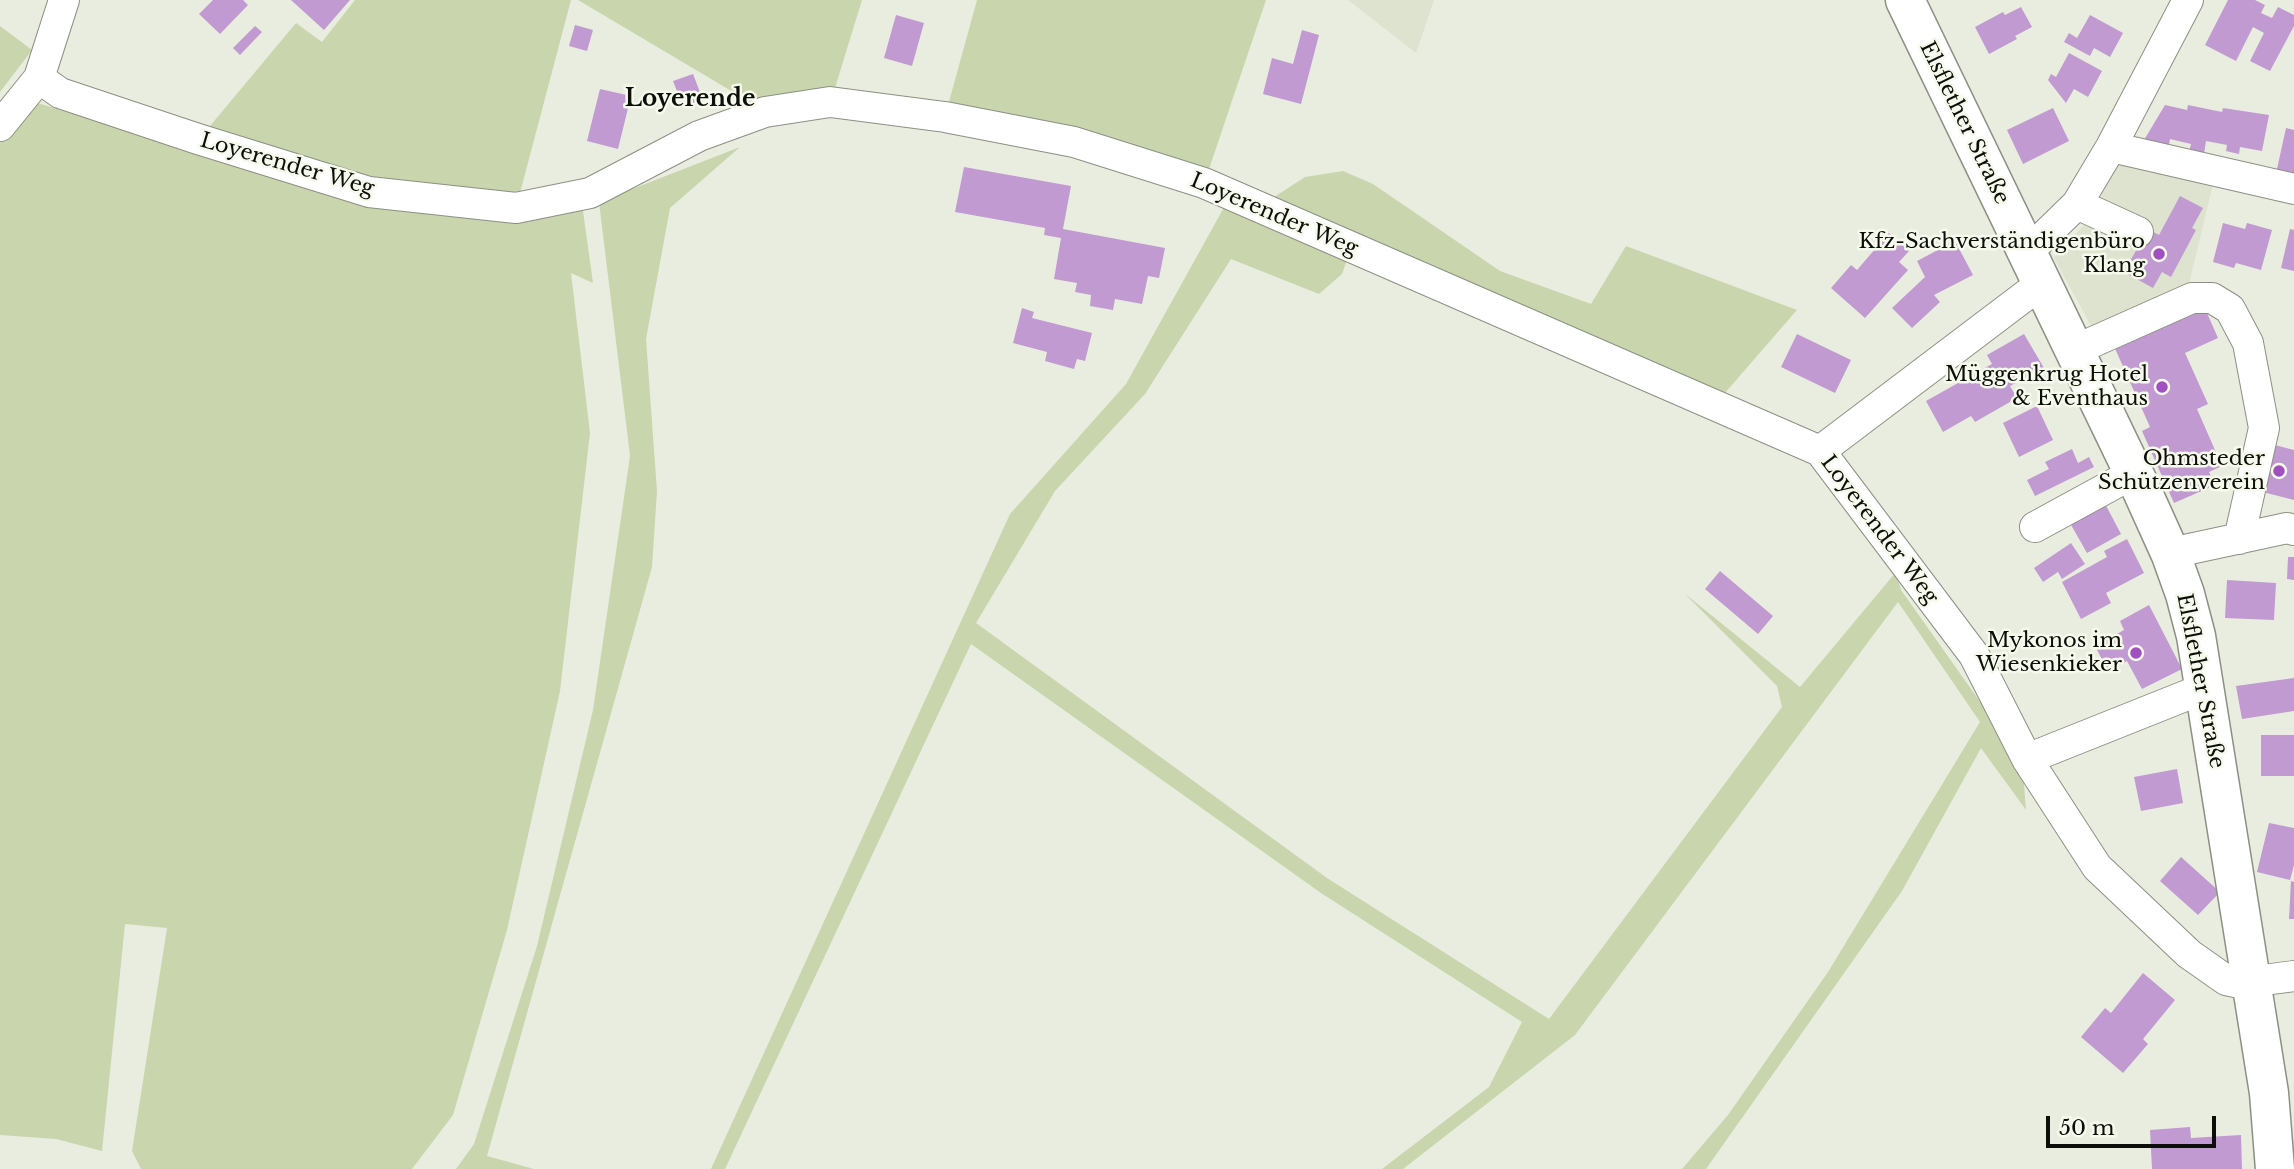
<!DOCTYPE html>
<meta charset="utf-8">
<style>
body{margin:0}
#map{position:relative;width:2294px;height:1169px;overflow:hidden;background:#e9eddf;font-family:"Libre Baskerville",serif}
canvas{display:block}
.scale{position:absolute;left:2046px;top:1116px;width:170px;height:32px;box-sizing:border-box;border:4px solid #0c0e09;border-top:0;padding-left:9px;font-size:21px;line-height:24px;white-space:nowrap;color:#0c0e09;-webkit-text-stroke:5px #f6faec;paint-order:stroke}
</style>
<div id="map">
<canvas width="2294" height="1169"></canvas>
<div class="scale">50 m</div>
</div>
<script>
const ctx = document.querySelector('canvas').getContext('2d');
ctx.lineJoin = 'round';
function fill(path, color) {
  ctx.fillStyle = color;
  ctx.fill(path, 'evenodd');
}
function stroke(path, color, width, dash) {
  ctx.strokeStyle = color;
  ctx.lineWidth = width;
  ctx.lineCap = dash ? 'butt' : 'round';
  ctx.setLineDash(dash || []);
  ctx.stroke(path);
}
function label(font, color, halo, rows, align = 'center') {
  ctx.font = font + ' "Libre Baskerville",serif';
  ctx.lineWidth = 5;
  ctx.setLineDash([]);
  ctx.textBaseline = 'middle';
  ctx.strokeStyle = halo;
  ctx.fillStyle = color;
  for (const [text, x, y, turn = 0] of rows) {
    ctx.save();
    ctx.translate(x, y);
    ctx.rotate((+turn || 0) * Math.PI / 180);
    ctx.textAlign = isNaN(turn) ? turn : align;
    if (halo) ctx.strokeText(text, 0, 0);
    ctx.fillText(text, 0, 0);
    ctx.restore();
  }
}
const built = new Path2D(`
 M 1348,0 L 1434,0 L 1416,53 Z
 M 2121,158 L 2214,180 L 2187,292 L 2095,333 L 2054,258 L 2089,219 Z`);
const green = new Path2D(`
 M 355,0 L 571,0 L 520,193 L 375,180 L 205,132 L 296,23 L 322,42 Z
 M 578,0 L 862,0 L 835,88 L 755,105 Z
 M 977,0 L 1266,0 L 1207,175 L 947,109 Z
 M 0,26 L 32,50 L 0,92 Z
 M 34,102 L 366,201 L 582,204 L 593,283 L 571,273 L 590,433 L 560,691 L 507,930 L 453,1115 L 412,1169 L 141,1169 L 132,1151 L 167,928 L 125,924 L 102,1151 L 56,1139 L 0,1135 L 0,143 Z
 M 740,147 L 670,208 L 646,339 L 657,491 L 652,567 L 487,1156 L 534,1169 L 456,1169 L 474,1144 L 537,946 L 593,710 L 630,456 L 599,202 Z
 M 1343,171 L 1373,184 L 1500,271 L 1591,304 L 1626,246 L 1797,310 L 1724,394 L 1268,201 L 1305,177 Z
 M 1227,202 L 1348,257 L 1342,274 L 1319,294 L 1231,259 L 1145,394 L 1055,491 L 976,623 L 1327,878 L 1549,1019 L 1782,707 L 1777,686 L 1684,593 L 1800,687 L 1896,572 L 1901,590 L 2022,761 L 2026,810 L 1981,748 L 1902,891 L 1706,1169 L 1682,1169 L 1728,1115 L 1828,972 L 1980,722 L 1898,602 L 1575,1035 L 1403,1169 L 1382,1169 L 1489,1087 L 1522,1022 L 1321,893 L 971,644 L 725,1169 L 711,1169 L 1010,514 L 1126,384 Z`);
const building = new Path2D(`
 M 213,0 L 243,0 L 248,5 L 220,34 L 199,14 Z
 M 291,0 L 350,0 L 324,30 Z
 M 2228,0 L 2255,0 L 2265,5 L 2261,13 L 2272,18 L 2278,7 L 2294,15 L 2294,26 L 2270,71 L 2250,61 L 2264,33 L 2253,27 L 2236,61 L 2205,45 Z
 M 2021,7 L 2032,27 L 2015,36 L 2017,39 L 1989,54 L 1975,27 L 2003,12 L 2005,15 Z
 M 896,15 L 924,23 L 912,66 L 884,58 Z
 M 2090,15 L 2123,33 L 2110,57 L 2094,48 L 2090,56 L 2064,42 L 2069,33 L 2077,38 Z
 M 575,25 L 593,30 L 587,51 L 569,46 Z
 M 255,26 L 262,32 L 240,55 L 233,48 Z
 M 1302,30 L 1319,35 L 1301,104 L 1263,94 L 1272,58 L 1293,64 Z
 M 2069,53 L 2102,71 L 2088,97 L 2074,89 L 2066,103 L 2048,80 L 2051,74 L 2056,77 Z
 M 693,74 L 703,100 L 683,107 L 673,81 Z
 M 600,89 L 631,96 L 618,149 L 587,141 Z
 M 2165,105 L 2187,110 L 2188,105 L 2222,112 L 2223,108 L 2269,115 L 2262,151 L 2240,147 L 2239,154 L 2226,151 L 2227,145 L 2206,141 L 2204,154 L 2189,152 L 2191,144 L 2170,139 L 2169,145 L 2144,140 Z
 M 2053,108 L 2069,141 L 2023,164 L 2007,130 Z
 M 2286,128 L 2294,130 L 2294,183 L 2275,178 Z
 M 964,167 L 1071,186 L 1063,229 L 1165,248 L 1159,278 L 1148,276 L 1142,304 L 1115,299 L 1113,310 L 1090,306 L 1091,295 L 1075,292 L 1077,283 L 1054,279 L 1061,238 L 1044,235 L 1045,228 L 955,212 Z
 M 2180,196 L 2203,208 L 2192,228 L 2196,230 L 2171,277 L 2162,272 L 2153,288 L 2124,272 L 2148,229 L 2159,235 Z
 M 2223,223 L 2245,229 L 2247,223 L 2272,230 L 2261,270 L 2236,263 L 2234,268 L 2213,262 Z
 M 2290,229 L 2294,230 L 2294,271 L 2281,268 Z
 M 1889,233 L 1909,251 L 1899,262 L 1908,270 L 1865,318 L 1831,288 L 1851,265 L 1857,270 Z
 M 1955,241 L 1973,275 L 1934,295 L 1940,302 L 1912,328 L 1892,308 L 1925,277 L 1917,261 Z
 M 2203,304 L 2218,338 L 2185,353 L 2208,404 L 2197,409 L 2222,466 L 2209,472 L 2215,485 L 2174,503 L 2142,431 L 2150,427 L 2113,344 Z
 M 1022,308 L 1034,312 L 1032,318 L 1092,333 L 1085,361 L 1077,359 L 1074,369 L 1045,361 L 1047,352 L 1013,343 Z
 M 1797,334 L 1851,360 L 1835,393 L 1781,367 Z
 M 2024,334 L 2044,368 L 2010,386 L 2017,398 L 1975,422 L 1971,416 L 1943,432 L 1926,401 L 1992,364 L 1987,355 Z
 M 2037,406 L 2053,440 L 2019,457 L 2003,423 Z
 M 2271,444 L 2294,450 L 2294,500 L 2259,491 Z
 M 2072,449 L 2078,463 L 2089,457 L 2094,467 L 2035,496 L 2027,480 L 2049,469 L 2045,462 Z
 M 2101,496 L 2121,534 L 2087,553 L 2066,516 Z
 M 2127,539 L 2144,573 L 2106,593 L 2111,603 L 2081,619 L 2062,582 L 2107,557 L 2104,551 Z
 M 2071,543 L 2085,564 L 2062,579 L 2058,572 L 2043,582 L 2034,568 Z
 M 2288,557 L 2294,557 L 2294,580 L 2287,579 Z
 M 1720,571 L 1773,616 L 1758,634 L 1705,589 Z
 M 2227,580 L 2276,583 L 2274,620 L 2225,618 Z
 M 2149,605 L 2182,669 L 2142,689 L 2127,661 L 2108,671 L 2095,646 L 2124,630 L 2120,621 Z
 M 2294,678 L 2294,711 L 2242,719 L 2236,686 Z
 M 2261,735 L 2294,735 L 2294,776 L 2261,776 Z
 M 2177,769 L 2183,803 L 2141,811 L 2134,777 Z
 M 2269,823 L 2294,828 L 2294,865 L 2290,880 L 2257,872 Z
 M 2181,857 L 2220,892 L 2198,915 L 2160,881 Z
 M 2291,881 L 2294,882 L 2294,919 L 2289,919 Z
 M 2143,973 L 2175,1000 L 2143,1039 L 2148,1044 L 2123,1073 L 2081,1037 L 2105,1008 L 2111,1013 Z
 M 2190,1127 L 2191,1138 L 2241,1135 L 2242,1169 L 2152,1169 L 2150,1130 Z`);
const minor = new Path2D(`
 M 39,78 L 60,93 L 198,139 L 369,192 L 516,208 L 590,193 L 699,136 L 765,112 L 830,102 L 945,117 L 1074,142 L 1204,183 L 1820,451 L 1974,655 L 2027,759 L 2097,867 L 2189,954 L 2226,980 L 2240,983 L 2294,976
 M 0,126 L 39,78 L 64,0
 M 2111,147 L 2294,189
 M 2077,204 L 2138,232
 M 2025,249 L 2039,241 L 2077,204 L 2111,147 L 2188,0
 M 2075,350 L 2192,298 L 2212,298 L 2230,309 L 2248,343 L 2264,428 L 2239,539
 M 1820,451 L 2042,283
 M 2035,527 L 2134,473
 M 2171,555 L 2185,550 L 2287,528 L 2294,530
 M 2027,759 L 2205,688`);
const major = new Path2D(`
 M 1905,0 L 2138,482 L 2171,555 L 2185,594 L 2196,636 L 2269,1093 L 2275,1169`);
const markers = [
 [2159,254,7,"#a150c0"],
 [2162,387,7,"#a150c0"],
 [2279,471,7,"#a150c0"],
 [2136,653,7,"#a150c0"]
];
const streetNames = [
 ["Elsflether Straße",1964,123,64],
 ["Loyerender Weg",287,165,16],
 ["Loyerender Weg",1274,215,23],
 ["Loyerender Weg",1879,530,53],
 ["Elsflether Straße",2200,681,79]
];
const poiNames = [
 ["Kfz-Sachverständigenbüro",2145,242],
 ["Klang",2145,266],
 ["Müggenkrug Hotel",2148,375],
 ["& Eventhaus",2148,399],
 ["Ohmsteder",2265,459],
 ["Schützenverein",2265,483],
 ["Mykonos im",2122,641],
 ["Wiesenkieker",2122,665]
];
const neighbourhoodNames = [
 ["Loyerende",690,100]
];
fill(built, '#dde3cf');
fill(green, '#c9d5ad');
fill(building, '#c09ad0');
stroke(minor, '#8c9084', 32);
stroke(major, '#8c9084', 41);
stroke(minor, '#fff', 30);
stroke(major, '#fff', 38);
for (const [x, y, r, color] of markers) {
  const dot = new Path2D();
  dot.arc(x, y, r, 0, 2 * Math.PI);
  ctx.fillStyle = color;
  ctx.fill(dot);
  stroke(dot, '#f6faec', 2.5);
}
label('21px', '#0c0e09', '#f6faec', streetNames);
label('21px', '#0c0e09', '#f6faec', poiNames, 'right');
label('bold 23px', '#0c0e09', '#f6faec', neighbourhoodNames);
</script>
